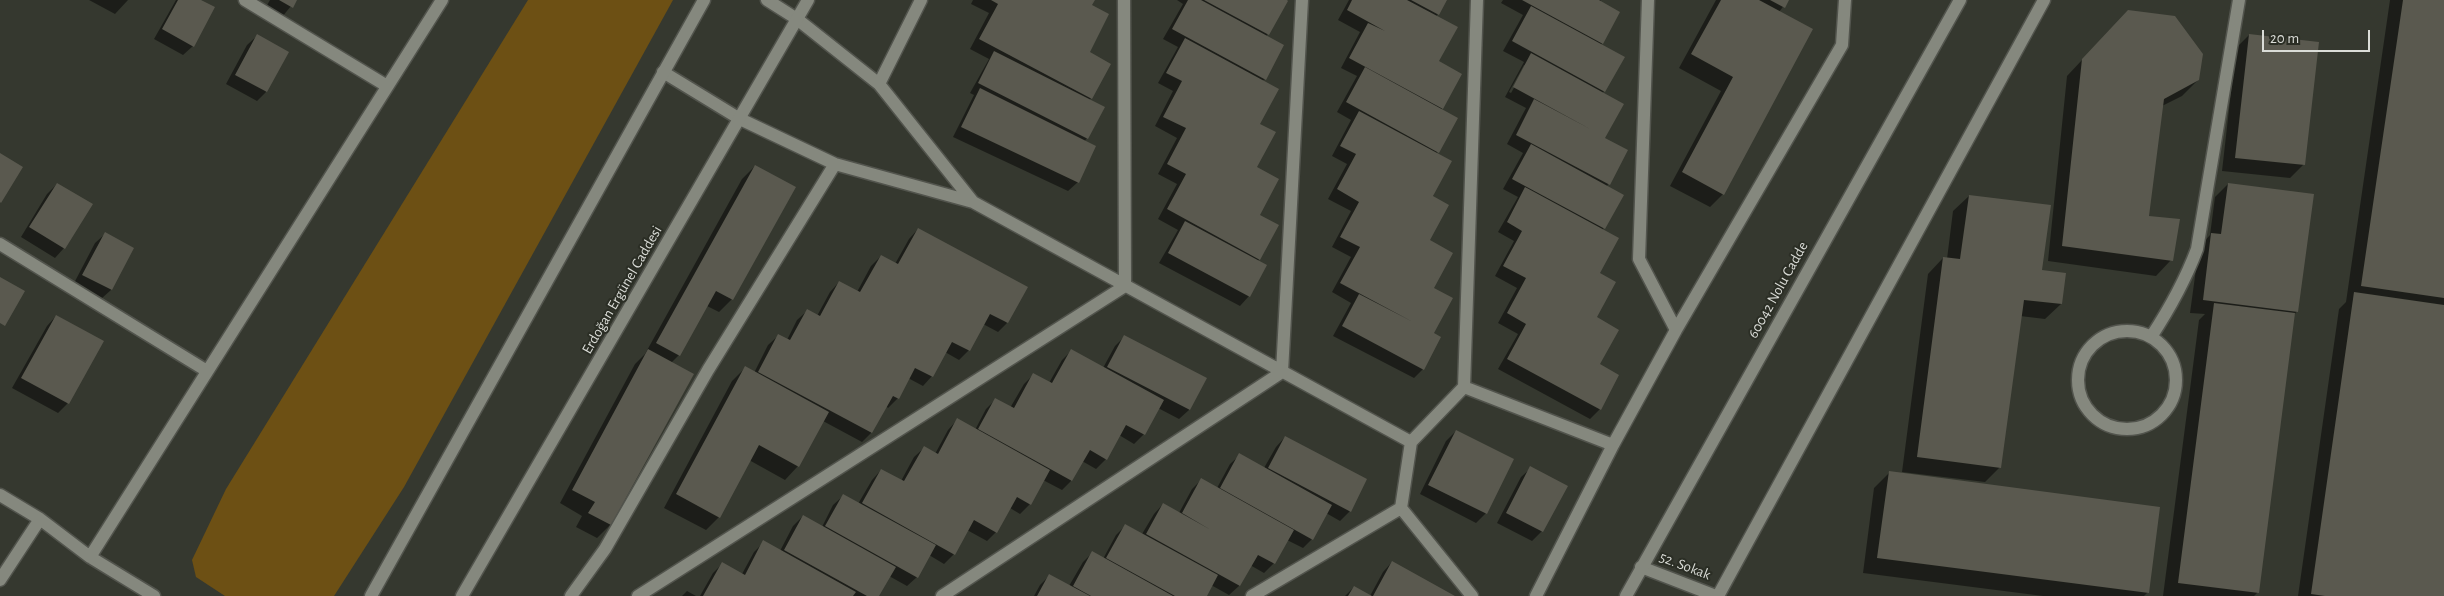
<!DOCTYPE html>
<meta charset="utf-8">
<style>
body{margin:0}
#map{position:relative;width:2444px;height:596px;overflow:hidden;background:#35382f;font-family:"Alegreya Sans",sans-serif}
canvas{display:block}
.scale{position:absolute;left:2262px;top:30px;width:108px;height:22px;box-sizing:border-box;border:2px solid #dadcd7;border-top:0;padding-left:6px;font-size:15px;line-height:18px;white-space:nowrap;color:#dadcd7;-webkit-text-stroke:4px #2b2e25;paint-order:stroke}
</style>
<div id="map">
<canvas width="2444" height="596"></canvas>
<div class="scale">20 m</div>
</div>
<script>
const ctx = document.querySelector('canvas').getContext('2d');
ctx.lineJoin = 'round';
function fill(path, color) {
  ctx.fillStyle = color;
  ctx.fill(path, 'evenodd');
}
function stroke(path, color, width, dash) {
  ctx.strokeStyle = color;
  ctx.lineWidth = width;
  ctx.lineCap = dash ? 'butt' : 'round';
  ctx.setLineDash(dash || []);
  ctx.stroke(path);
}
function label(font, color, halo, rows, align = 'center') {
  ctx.font = font + ' "Alegreya Sans",sans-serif';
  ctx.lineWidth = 4;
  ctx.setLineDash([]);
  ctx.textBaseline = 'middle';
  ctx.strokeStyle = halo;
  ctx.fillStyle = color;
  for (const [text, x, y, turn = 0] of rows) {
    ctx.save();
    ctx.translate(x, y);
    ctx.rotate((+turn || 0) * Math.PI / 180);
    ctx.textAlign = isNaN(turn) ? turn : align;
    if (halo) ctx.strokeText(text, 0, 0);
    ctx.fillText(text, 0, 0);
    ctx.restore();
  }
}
const green = new Path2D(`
 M 528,0 L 673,0 L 404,487 L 334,596 L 225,596 L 196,577 L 192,560 L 226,489 Z`);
const shadow = new Path2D(`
 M 89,0 L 128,0 L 115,14 Z
 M 176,0 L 199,0 L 193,46 L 183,55 L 154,39 Z
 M 270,0 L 296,0 L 282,17 L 266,7 Z
 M 973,0 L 1093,0 L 1090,6 L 1088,52 L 1091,98 L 1089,101 L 1087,138 L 1084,142 L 1078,182 L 1068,191 L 953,137 L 974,95 L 970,93 L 989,59 L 970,49 L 989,13 L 971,4 Z
 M 1177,0 L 1284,0 L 1266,37 L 1265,79 L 1262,81 L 1255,168 L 1258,215 L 1278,226 L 1258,261 L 1249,296 L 1240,306 L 1159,263 L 1178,230 L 1158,219 L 1177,184 L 1158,174 L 1177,138 L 1155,126 L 1173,91 L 1158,83 L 1178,47 L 1163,39 L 1183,4 Z
 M 1349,0 L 1446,0 L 1436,17 L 1437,62 L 1460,74 L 1441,110 L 1429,241 L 1432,334 L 1423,369 L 1414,378 L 1333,336 L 1351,303 L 1332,292 L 1351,257 L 1332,247 L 1351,211 L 1328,199 L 1347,164 L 1332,156 L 1351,120 L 1337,112 L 1357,76 L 1341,68 L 1360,32 L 1338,20 Z
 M 1503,0 L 1601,0 L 1599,2 L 1618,12 L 1601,45 L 1604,91 L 1602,94 L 1604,138 L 1626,151 L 1607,186 L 1595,318 L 1600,409 L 1590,419 L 1498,369 L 1518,334 L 1498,323 L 1517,288 L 1495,276 L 1514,241 L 1498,232 L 1518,197 L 1503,189 L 1523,153 L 1507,144 L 1526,108 L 1505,97 L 1524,62 L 1503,51 L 1523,15 L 1501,3 ZM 1524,65 L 1527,65 L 1511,93 L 1509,92 Z
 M 1716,0 L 1788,0 L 1779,12 L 1723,194 L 1710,207 L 1670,186 L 1721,91 L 1679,68 Z
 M 2390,0 L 2444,0 L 2444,596 L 2298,596 L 2339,309 L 2346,302 Z
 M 2113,27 L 2198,80 L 2182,96 L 2162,106 L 2148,217 L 2171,260 L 2156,276 L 2048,261 L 2067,76 Z
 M 2249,35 L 2317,43 L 2303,165 L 2290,178 L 2222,171 L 2236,48 Z
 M 257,36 L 266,92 L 257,101 L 226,84 L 247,45 Z
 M 755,166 L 732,299 L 719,312 L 707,306 L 679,355 L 671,363 L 692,375 L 610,525 L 597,538 L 576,527 L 582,516 L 560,503 L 635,364 L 645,354 L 742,179 Z
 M 57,184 L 64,248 L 55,258 L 21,237 L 47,194 Z
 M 2228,184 L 2297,311 L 2294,315 L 2257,593 L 2254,596 L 2163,596 L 2199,320 L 2205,314 L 2190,313 L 2199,247 L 2210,235 L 2215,197 Z
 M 1969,196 L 2041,271 L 2065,274 L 2061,304 L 2045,319 L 2020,316 L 2000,467 L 1985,482 L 1902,472 L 1928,274 L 1943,258 L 1947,259 L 1953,211 Z
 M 918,229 L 1007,323 L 998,332 L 983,324 L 969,350 L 959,360 L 945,352 L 932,376 L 923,386 L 908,378 L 898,398 L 888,408 L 886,406 L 871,433 L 862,442 L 823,421 L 798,466 L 785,480 L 749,460 L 719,517 L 706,530 L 664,508 L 732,381 L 745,368 L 754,373 L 768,345 L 778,336 L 787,340 L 797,320 L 807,311 L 817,316 L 830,292 L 839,282 L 857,292 L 871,266 L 881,256 L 895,264 L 909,239 Z
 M 105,234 L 132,248 L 111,290 L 101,299 L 73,285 L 95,243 Z
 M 56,316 L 102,341 L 67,404 L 58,413 L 12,388 L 47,326 Z
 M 1124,337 L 1205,379 L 1189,410 L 1179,419 L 1158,408 L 1144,434 L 1134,444 L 1119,435 L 1106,459 L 1096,469 L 1082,461 L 1071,481 L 1062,490 L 1043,480 L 1030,504 L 1020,514 L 1010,508 L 996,532 L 987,541 L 967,530 L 954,554 L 944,564 L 929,555 L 917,577 L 907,586 L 889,576 L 878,596 L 700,596 L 713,573 L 722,564 L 742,574 L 754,552 L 764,542 L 780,551 L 793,526 L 803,516 L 822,527 L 833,505 L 843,496 L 858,504 L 872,480 L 881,470 L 901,481 L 914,457 L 924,448 L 935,454 L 948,430 L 957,420 L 975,430 L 986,409 L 995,400 L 1010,408 L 1024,384 L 1033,375 L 1049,383 L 1062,360 L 1072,350 L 1103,368 L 1115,346 Z
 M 1456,431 L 1486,513 L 1476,523 L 1420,494 L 1446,441 Z
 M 1285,437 L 1350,511 L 1340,521 L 1326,513 L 1312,539 L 1303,548 L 1287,540 L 1274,563 L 1264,573 L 1250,565 L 1239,586 L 1229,595 L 1211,585 L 1205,596 L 1034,596 L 1040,585 L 1050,575 L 1069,586 L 1083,562 L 1092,553 L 1103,559 L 1116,535 L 1126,525 L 1142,534 L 1154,514 L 1163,504 L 1179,513 L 1192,489 L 1201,480 L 1217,488 L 1230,464 L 1240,455 L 1264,468 L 1276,447 Z
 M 1531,468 L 1566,486 L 1542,531 L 1532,541 L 1497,523 L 1521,477 Z
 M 1889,473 L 2148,592 L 2144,596 L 2043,596 L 1863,573 L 1874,488 Z
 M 1392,562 L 1453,596 L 1345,596 L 1354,587 L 1370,596 L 1383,572 Z
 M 687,591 L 696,596 L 682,596 Z`);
const building = new Path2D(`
 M 178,0 L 201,0 L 215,7 L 194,47 L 162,29 Z
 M 279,0 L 297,0 L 293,8 Z
 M 991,0 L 1095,0 L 1092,5 L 1109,14 L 1090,52 L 1111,64 L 1092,99 L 979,39 L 998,4 Z
 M 1188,0 L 1201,0 L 1284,45 L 1266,80 L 1172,29 Z
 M 1204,0 L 1287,0 L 1288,1 L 1269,35 Z
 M 1352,0 L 1407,0 L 1458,27 L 1439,61 L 1462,74 L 1443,109 L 1349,58 L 1368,23 L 1385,31 L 1347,10 Z
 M 1411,0 L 1447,0 L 1439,15 Z
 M 1522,0 L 1599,0 L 1620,12 L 1603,44 Z
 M 1721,0 L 1759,0 L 1813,29 L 1724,195 L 1682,172 L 1733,77 L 1691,54 Z
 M 1770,0 L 1789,0 L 1785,8 Z
 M 2403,0 L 2444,0 L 2444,298 L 2361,286 Z
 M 1531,6 L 1625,57 L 1605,92 L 1512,41 Z
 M 2128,10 L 2175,16 L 2203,54 L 2199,80 L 2164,99 L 2149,216 L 2180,219 L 2173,261 L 2062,246 L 2082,59 Z
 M 257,34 L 289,52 L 267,92 L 235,75 Z
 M 2249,34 L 2319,42 L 2305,165 L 2235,158 Z
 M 1185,38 L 1279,89 L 1260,124 L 1276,132 L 1257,167 L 1279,179 L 1260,215 L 1279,225 L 1260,260 L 1167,209 L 1186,174 L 1167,164 L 1186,128 L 1163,117 L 1182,81 L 1166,73 Z
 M 994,51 L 1105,107 L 1088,139 L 978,83 Z
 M 1531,53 L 1624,104 L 1605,138 L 1628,150 L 1610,185 L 1516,135 L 1534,99 L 1592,130 L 1513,87 Z
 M 1365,67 L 1458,118 L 1439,153 L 1346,102 Z
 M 980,88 L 1096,146 L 1079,183 L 961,127 Z
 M 1359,111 L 1452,161 L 1433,196 L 1449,205 L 1430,240 L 1453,253 L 1434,288 L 1453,298 L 1434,333 L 1441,337 L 1424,370 L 1342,326 L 1359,294 L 1413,322 L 1340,283 L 1360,247 L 1340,237 L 1359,202 L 1337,189 L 1356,154 L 1340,146 Z
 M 1531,144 L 1624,195 L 1605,229 L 1512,179 Z
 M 0,153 L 23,167 L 1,203 L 0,202 Z
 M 755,165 L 796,187 L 733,300 L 716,291 L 680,356 L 656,343 Z
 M 57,183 L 93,204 L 65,249 L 29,227 Z
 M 2228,183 L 2314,194 L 2298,312 L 2203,300 L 2211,233 L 2221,234 Z
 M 1525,187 L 1619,238 L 1600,273 L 1616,282 L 1597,317 L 1619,330 L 1600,364 L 1619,375 L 1601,410 L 1507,359 L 1526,324 L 1507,313 L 1526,278 L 1503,266 L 1522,231 L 1507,222 Z
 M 1969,195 L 2051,205 L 2042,270 L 2066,273 L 2062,304 L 2024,300 L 2001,468 L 1917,457 L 1943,257 L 1960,259 Z
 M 1185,221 L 1267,265 L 1250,297 L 1168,253 Z
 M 918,228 L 1028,287 L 1008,323 L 990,314 L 970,351 L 952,342 L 933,377 L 915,368 L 899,399 L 893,396 L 872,433 L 758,372 L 778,334 L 790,340 L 807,309 L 820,316 L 839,281 L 860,292 L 881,255 L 898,264 Z
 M 105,232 L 134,248 L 112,290 L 82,275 Z
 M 0,277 L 25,291 L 5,326 L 0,323 Z
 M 2354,292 L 2444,305 L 2444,596 L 2325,596 L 2311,594 Z
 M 2214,303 L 2295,313 L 2259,593 L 2178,583 Z
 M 56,315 L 104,341 L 69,404 L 21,378 Z
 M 1124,335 L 1207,378 L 1190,410 L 1107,367 Z
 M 648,349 L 694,374 L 611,525 L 588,513 L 595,502 L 572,490 Z
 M 1071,349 L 1164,400 L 1145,435 L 1126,425 L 1107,460 L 1090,450 L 1072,481 L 978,429 L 995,398 L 1014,408 L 1033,373 L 1052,383 Z
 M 745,366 L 829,412 L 799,467 L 759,445 L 720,518 L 676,494 Z
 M 957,418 L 1050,470 L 1031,505 L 1017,497 L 997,533 L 974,520 L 955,555 L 862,503 L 881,469 L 904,481 L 924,446 L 938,454 Z
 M 1456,430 L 1514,459 L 1487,514 L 1428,485 Z
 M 1285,436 L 1367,479 L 1351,512 L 1268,468 Z
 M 1239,453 L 1332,505 L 1313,540 L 1220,488 Z
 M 1530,466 L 1568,486 L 1543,532 L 1506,513 Z
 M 1889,471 L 2160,507 L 2149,593 L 1877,558 Z
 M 1201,478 L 1294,530 L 1275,564 L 1258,555 L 1240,586 L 1146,534 L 1163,503 L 1211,530 L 1182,513 Z
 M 843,494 L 936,545 L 918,578 L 825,526 Z
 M 803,515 L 896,567 L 879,596 L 867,596 L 784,550 Z
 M 1125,524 L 1218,575 L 1207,596 L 1175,596 L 1106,558 Z
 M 763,540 L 856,592 L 853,596 L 703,596 L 722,562 L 745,575 Z
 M 1092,551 L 1173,596 L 1091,596 L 1073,586 Z
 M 1392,561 L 1455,596 L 1373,596 Z
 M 1049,574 L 1090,596 L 1037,596 Z
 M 1354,586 L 1372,596 L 1348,596 Z`);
const service = new Path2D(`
 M 767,0 L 797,19 L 879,84 L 973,202
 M 1648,0 L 1639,259 L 1676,330
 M 663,72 L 740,119 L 835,164 L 973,202 L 1411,442
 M 879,84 L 921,0
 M2078 380a49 49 0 1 1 98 0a49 49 0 1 1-98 0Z
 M 2151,337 C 2170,308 2185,281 2197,249 L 2239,0
 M 1464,387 L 1477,0
 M 571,596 L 605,549 L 708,370 L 835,164
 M 638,596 L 1125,286 L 1124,0
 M 942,596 L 1282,372 L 1302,0
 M 1252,596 L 1401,508
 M 1472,596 L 1401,508 L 1411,442 L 1464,387 L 1613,445
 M 1536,596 L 1613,445 L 1676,330 L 1842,45 L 1845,0`);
const minor = new Path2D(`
 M 245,0 L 387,86
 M 0,244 L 207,371
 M 0,495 L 40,519 L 90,557
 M 1641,567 L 1716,596
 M 0,580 L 40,519
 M 154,596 L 90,557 L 442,0
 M 371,596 L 704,0
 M 462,596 L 808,0`);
const tertiary = new Path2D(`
 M 1626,596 L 1960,0
 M 1718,596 L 2044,0`);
const streetNames = [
 ["Erdoğan Ergünel Caddesi",622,290,-60],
 ["60042 Nolu Cadde",1778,290,-61],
 ["52. Sokak",1685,566,21]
];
fill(green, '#6d5014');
fill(shadow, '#0007');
fill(building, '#5a594f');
stroke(service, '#52544d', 15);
stroke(minor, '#52544d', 15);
stroke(tertiary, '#52544d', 15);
stroke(service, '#85887e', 12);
stroke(minor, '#85887e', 12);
stroke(tertiary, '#85887e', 12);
label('15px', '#dadcd7', '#2b2e25', streetNames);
</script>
